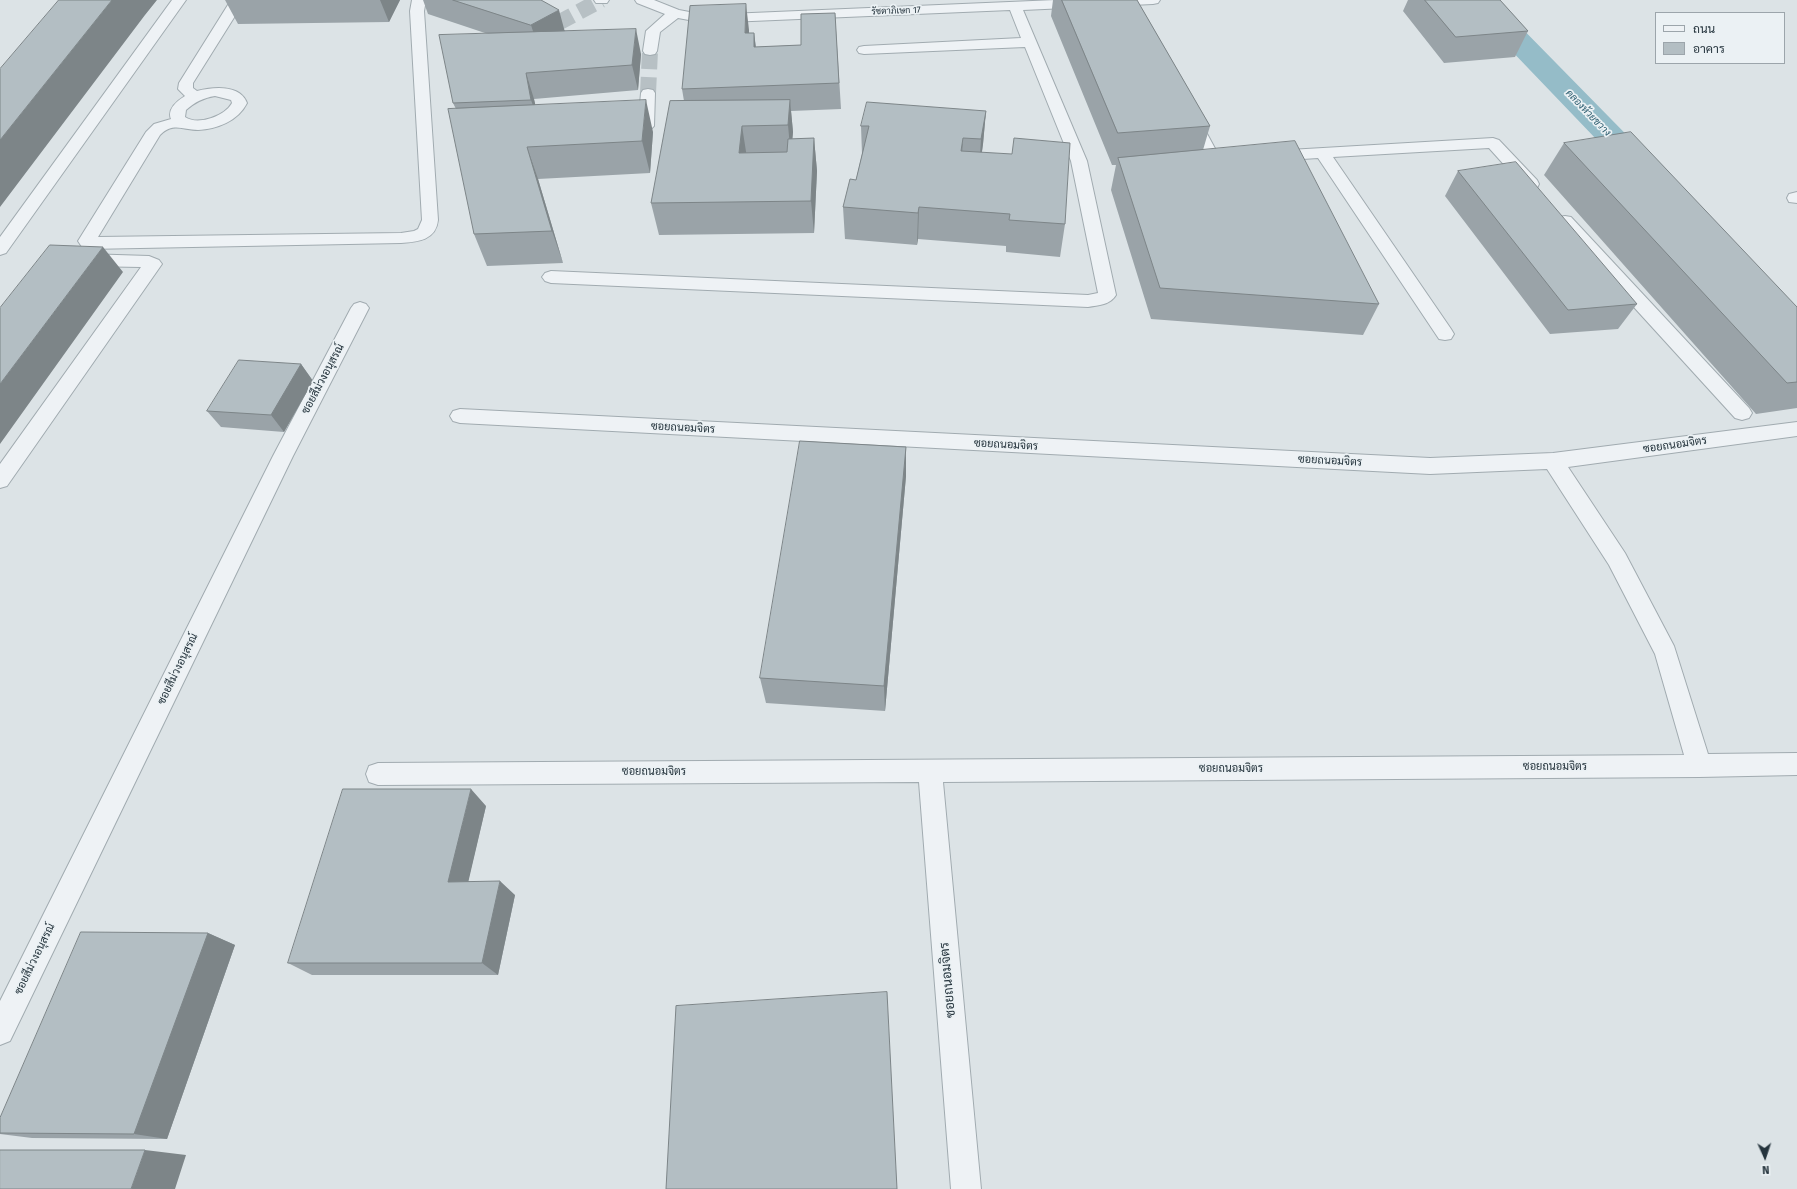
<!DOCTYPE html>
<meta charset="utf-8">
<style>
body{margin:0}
#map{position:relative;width:1797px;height:1189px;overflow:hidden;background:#dce3e6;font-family:"Fira Sans",Sarabun,sans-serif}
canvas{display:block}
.legend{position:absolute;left:1655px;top:12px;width:130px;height:52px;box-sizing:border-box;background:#ebf1f4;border:1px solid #9ca5ab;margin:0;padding:5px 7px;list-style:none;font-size:12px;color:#25343d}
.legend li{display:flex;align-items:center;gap:8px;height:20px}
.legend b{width:20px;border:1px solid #9ca5ab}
.north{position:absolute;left:1745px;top:1137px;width:40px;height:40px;-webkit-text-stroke:3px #ebf1f4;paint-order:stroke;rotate:177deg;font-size:11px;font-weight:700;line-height:16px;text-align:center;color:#25343d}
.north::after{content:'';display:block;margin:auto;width:14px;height:18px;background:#25343d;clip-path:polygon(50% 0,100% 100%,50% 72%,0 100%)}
</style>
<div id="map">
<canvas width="1797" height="1189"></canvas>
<ul class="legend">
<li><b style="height:5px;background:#eef2f5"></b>ถนน</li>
<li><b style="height:11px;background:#b3bec3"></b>อาคาร</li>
</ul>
<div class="north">N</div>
</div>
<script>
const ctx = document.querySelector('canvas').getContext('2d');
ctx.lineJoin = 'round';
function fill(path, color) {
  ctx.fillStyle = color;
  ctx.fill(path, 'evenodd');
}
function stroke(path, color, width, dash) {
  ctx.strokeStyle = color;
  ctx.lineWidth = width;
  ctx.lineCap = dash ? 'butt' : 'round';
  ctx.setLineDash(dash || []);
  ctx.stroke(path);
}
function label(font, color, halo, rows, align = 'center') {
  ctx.font = font + ' "Fira Sans",Sarabun,sans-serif';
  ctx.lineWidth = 3.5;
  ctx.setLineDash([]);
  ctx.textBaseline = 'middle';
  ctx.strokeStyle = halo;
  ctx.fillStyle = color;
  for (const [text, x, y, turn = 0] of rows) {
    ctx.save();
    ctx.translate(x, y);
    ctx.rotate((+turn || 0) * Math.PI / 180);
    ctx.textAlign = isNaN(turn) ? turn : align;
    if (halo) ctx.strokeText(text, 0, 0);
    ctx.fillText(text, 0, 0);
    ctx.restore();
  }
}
const canal = new Path2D(`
 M 1468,0 L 1496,0 L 1503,9 L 1664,173 L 1669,180 L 1664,187 L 1653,190 L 1642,187 L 1483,21 Z`);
const minorTunnel = new Path2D(`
 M 558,23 L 601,0
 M 648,93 L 650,51`);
const minor = new Path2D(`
 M 172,0 L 186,0 L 6,253 L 0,255 L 0,237 Z
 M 231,0 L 245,0 L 193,83 L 193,88 L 197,91 C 213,87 240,84 247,103 C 238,121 217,129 198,130 C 183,130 173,122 160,135 L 98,237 L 401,233 L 414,231 L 418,229 L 422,220 L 410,11 L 412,0 L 426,0 L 424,11 L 438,220 C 436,240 418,242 401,243 L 88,249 L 82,247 L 78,241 L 146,132 L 154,124 L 171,119 C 167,109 177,101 185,96 L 178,89 L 179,83 ZM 215,96 L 231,100 L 232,103 C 225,116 198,126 185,117 L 186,110 C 195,102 203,98 215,96 Z
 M 594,0 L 609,0 L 607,3 L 596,3 Z
 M 635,0 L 654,0 L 679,10 L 705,15 L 1056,0 L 1160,0 L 1158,3 L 1153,4 L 1023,10 L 1087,161 L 1116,295 C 1110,305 1099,305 1088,307 L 551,283 L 545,281 L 542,277 L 545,273 L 551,271 L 1088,295 L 1098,293 L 1071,161 L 1025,47 L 864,54 L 859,53 L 857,50 L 859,47 L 864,46 L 1021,38 L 1010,10 L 705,23 L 678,18 L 660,32 L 657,51 L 655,54 L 650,55 L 645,54 L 643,51 L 646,31 L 665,14 L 637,3 Z
 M 648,89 L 653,90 L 655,93 L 654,126 L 651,129 L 646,131 L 641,129 L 638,126 L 641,93 L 643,90 Z
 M 1190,112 L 1195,114 L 1198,117 L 1218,154 L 1240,156 L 1242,159 L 1240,162 L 1218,164 L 1206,160 L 1182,117 L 1185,114 Z
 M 1493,138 L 1499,140 L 1537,180 L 1539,184 L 1537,188 L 1531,189 L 1525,188 L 1489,148 L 1333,157 L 1451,329 L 1454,334 L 1451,339 L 1445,340 L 1439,339 L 1318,158 L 1272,161 L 1266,159 L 1264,156 L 1266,153 L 1272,151 Z
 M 1797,192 L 1797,203 L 1789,202 L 1787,198 L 1789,194 Z
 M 1565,216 L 1571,217 L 1749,408 L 1752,413 L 1749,418 L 1742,420 L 1735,418 L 1559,225 L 1557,221 L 1559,217 Z
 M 85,254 L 149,256 L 159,260 L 162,264 L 7,486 L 0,488 L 0,464 L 141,267 L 85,266 L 79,264 L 76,260 L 79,256 Z
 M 360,302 L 366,304 L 369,308 L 293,456 L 10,1041 L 0,1045 L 0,1001 L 273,456 L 351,308 L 354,304 Z
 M 460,409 L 1430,458 L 1553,453 L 1797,422 L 1797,436 L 1568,467 L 1625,553 L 1674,646 L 1708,754 L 1797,753 L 1797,775 L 1699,777 L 943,782 L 981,1189 L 951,1189 L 919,782 L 378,785 L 369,782 L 366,774 L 369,766 L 378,763 L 1684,755 L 1655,654 L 1609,565 L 1547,469 L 1430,474 L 460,423 L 453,421 L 450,416 L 453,411 Z`);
const wall = new Path2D(`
 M 225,0 L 400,0 L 389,22 L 238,24 Z
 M 423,0 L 541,0 L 565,31 L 641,54 L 638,90 L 534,99 L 535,105 L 653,132 L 650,173 L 538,179 L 563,263 L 487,266 L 474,234 L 456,109 L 453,103 L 488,34 L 428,14 Z
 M 1053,0 L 1137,0 L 1210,126 L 1203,150 L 1379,304 L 1363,335 L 1151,319 L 1111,190 L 1116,165 L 1112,165 L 1051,16 Z
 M 1408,0 L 1500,0 L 1528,31 L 1515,57 L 1444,63 L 1403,11 Z
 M 835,13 L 841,109 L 791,111 L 793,132 L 792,139 L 814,138 L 817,171 L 814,233 L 659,235 L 651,203 L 684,101 L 682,89 L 749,30 L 749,33 L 754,33 L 756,47 L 801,45 Z
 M 986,111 L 983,144 L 982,152 L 1065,224 L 1060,257 L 1006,252 L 1006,246 L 918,239 L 917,245 L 845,239 L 843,207 L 856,180 L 862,154 L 861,126 Z
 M 1564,143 L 1797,307 L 1797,408 L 1756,414 L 1544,175 Z
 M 1458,171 L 1637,304 L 1618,329 L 1550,334 L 1445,196 Z
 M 301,364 L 313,381 L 284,432 L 221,427 L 207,411 Z
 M 906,447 L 906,476 L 885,711 L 766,703 L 760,678 Z
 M 486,806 L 468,881 L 515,895 L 498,975 L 312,975 L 288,963 Z
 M 208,933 L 235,945 L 167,1139 L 32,1138 L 0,1134 L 0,1118 Z`);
const shadedWall = new Path2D(`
 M 112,0 L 136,0 L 145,15 L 0,207 L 0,140 Z
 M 136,0 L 157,0 L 145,15 Z
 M 380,0 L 400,0 L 389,22 Z
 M 746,4 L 749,30 L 748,58 L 745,33 Z
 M 559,10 L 566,36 L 539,50 L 531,25 Z
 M 636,29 L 641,54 L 638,90 L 632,65 Z
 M 754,33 L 757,58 L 754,47 Z
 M 526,73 L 534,99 L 540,125 L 531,100 Z
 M 646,100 L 653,132 L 650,173 L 642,141 Z
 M 790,100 L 793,132 L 791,158 L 788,125 Z
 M 986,111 L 983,144 L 979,171 L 981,139 Z
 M 742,126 L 747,158 L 739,153 Z
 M 814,138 L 817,171 L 814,233 L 811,201 Z
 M 963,138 L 961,170 L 961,151 Z
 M 527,147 L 538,179 L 563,263 L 552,231 Z
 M 919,207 L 918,239 L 917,245 L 918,213 Z
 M 103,247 L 123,272 L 0,444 L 0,384 Z
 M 301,364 L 313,381 L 284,432 L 271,415 Z
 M 906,447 L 906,476 L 885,711 L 884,686 Z
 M 471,789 L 486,806 L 465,896 L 448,882 Z
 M 500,881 L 515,895 L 498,975 L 482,963 Z
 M 208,933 L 235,945 L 167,1139 L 134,1134 Z
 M 145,1150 L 186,1155 L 175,1189 L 131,1189 Z`);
const building = new Path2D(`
 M 59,0 L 112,0 L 0,140 L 0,69 Z
 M 453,0 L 541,0 L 559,10 L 531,25 Z
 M 1062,0 L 1137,0 L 1210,126 L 1118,133 Z
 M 1425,0 L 1500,0 L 1528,31 L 1456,37 Z
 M 746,4 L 745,33 L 754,33 L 754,47 L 801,45 L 801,14 L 835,13 L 839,83 L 682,89 L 690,6 Z
 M 636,29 L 632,65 L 526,73 L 531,100 L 453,103 L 439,35 Z
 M 646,100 L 642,141 L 527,147 L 552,231 L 474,234 L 448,109 Z
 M 790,100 L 788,125 L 742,126 L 739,153 L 787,152 L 788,139 L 814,138 L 811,201 L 651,203 L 670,101 Z
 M 867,102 L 986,111 L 981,139 L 963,138 L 961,151 L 1012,154 L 1014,138 L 1070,143 L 1065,224 L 1009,220 L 1010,214 L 919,207 L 918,213 L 843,207 L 850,179 L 856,180 L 869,126 L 861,126 Z
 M 1631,132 L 1797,307 L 1797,382 L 1787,383 L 1564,143 Z
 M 1295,141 L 1379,304 L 1160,288 L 1118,158 Z
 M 1516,162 L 1637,304 L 1568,310 L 1458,171 Z
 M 50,245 L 103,247 L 0,384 L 0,308 Z
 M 239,360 L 301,364 L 271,415 L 207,411 Z
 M 800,441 L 906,447 L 884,686 L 760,678 Z
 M 343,789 L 471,789 L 448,882 L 500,881 L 482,963 L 288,963 Z
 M 81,932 L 208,933 L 134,1134 L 0,1133 L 0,1118 Z
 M 887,992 L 897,1189 L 666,1189 L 676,1006 Z
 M 0,1150 L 145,1150 L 131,1189 L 0,1189 Z`);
const farStreetnames = [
 ["รัชดาภิเษก 17",896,11,-2]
];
const farWaternames = [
 ["คลองห้วยขวาง",1588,113,46]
];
const streetNames = [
 ["ซอยสีม่วงอนุสรณ์",323,379,-62],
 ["ซอยถนอมจิตร",683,428,3],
 ["ซอยถนอมจิตร",1006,445,3],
 ["ซอยถนอมจิตร",1675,445,-8],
 ["ซอยถนอมจิตร",1330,461,3],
 ["ซอยสีม่วงอนุสรณ์",178,669,-64],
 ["ซอยถนอมจิตร",1555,767],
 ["ซอยถนอมจิตร",1231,769],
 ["ซอยถนอมจิตร",654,772],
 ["ซอยสีม่วงอนุสรณ์",35,959,-64]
];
const nearStreetnames = [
 ["ซอยถนอมจิตร",948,980,-95]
];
fill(canal, '#95bcc8');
stroke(minorTunnel, '#b7c0c4', 16, [16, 8]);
stroke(minor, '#a1abb0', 2);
fill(minor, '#eef2f5');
fill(wall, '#9aa3a8');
fill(shadedWall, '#7d8588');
fill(building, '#b3bec3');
stroke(building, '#7d8588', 1);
label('9px', '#25343d', '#ebf1f4', farStreetnames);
label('italic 10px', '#2f5f71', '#ebf1f4', farWaternames);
label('11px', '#25343d', '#ebf1f4', streetNames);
label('13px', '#25343d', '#ebf1f4', nearStreetnames);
</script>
